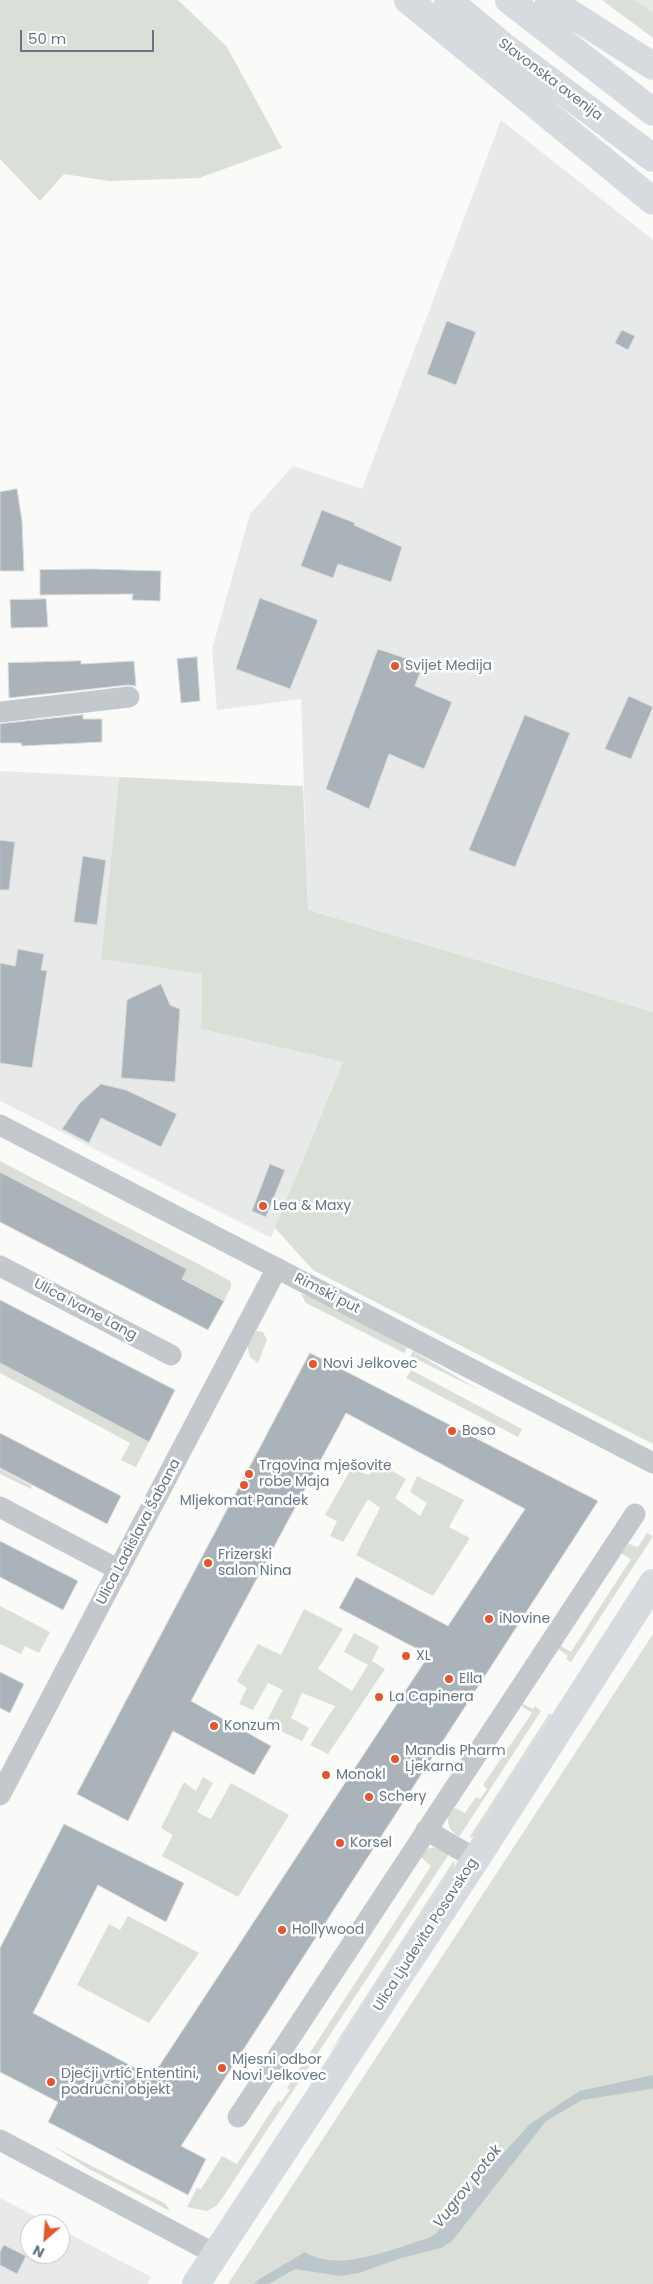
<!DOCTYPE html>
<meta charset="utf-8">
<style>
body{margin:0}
#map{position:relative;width:653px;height:2284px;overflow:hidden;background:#fafaf8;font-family:Poppins,sans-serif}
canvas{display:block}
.north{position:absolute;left:20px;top:2214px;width:50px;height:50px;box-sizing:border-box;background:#fff;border:1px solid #c1c8cd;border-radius:50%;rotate:207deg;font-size:14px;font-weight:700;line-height:20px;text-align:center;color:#657683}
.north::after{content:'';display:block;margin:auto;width:18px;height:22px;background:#e4572e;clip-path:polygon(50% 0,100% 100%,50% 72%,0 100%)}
.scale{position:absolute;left:20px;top:30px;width:134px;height:22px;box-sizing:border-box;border:2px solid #657683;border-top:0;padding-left:6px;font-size:15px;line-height:18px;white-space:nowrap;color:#657683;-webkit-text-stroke:4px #fff;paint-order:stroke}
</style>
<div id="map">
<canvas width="653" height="2284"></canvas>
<div class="north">N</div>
<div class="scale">50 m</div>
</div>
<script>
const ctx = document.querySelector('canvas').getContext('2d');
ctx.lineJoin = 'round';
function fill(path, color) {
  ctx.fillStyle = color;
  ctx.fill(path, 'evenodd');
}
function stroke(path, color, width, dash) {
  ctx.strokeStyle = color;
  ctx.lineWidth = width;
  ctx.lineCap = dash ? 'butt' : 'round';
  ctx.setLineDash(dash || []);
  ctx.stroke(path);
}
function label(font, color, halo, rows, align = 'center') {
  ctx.font = font + ' Poppins,sans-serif';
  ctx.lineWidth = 5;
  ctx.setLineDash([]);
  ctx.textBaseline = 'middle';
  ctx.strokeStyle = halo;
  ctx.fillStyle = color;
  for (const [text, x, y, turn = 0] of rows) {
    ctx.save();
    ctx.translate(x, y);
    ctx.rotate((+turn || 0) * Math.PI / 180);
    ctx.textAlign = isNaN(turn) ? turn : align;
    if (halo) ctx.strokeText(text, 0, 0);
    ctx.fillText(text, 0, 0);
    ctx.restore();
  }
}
const built = new Path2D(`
 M 635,0 L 653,0 L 653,13 Z
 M 501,120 L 653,240 L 653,1012 L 308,910 L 301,699 L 217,710 L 212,649 L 250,514 L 293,466 L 362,489 Z
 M 0,771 L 119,777 L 101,959 L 202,974 L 201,1029 L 343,1062 L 271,1238 L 0,1101 Z
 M 0,2198 L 50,2224 L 30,2224 L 30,2254 L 60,2254 L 60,2229 L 151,2277 L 147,2284 L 0,2284 Z`);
const green = new Path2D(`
 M 0,0 L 178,0 L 227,47 L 282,148 L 199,178 L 109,181 L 64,174 L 40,201 L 0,159 Z
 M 602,0 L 635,0 L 653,13 L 653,38 Z
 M 119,777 L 303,786 L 308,910 L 653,1012 L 653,1444 L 313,1270 L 275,1228 L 343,1062 L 201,1029 L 202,974 L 101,959 Z
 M 0,1161 L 227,1279 L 231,1282 L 231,1287 L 224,1301 L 182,1279 L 187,1269 L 0,1172 Z
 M 301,1294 C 337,1303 375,1329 407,1348 L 404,1353 L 306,1303 Z
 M 257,1331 L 263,1332 L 267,1340 L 258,1363 L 250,1357 L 247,1344 Z
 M 413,1351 L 479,1390 L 410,1356 Z
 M 0,1363 L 149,1442 L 136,1467 L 121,1460 L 130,1443 L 0,1373 Z
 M 411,1370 L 522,1429 L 518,1437 L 406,1378 Z
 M 377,1462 L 406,1479 L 395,1498 L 420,1516 L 427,1503 L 410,1492 L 417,1476 L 464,1500 L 449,1527 L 470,1538 L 433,1596 L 356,1555 L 380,1508 L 368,1499 L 343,1542 L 330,1536 L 337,1521 L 325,1515 L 351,1469 L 369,1475 Z
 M 0,1469 L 32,1486 L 31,1489 L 0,1474 Z
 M 647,1533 L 652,1536 L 652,1538 L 571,1662 L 566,1659 L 568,1656 L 557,1648 L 559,1645 L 571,1652 L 631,1559 L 621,1553 L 629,1544 L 638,1547 Z
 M 0,1606 L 50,1632 L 39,1653 L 25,1646 L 21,1654 L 0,1644 Z
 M 304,1609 L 343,1629 L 318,1669 L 352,1691 L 368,1665 L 344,1652 L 354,1633 L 379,1646 L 372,1661 L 385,1669 L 328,1754 L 310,1745 L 335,1706 L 302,1693 L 291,1718 L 309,1728 L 302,1741 L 265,1724 L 283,1690 L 268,1683 L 253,1710 L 239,1704 L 247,1688 L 237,1681 L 258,1644 L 281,1655 Z
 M 653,1634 L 653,2284 L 228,2284 Z
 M 521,1703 L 533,1709 L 535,1706 L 541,1711 L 459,1837 C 450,1830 446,1825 449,1814 L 455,1808 L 465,1813 L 476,1797 L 480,1799 L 487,1789 L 483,1785 L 532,1713 L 520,1705 Z
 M 549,1714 L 552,1714 L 476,1836 L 469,1838 Z
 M 203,1777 L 213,1783 L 197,1812 L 211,1819 L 231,1783 L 289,1815 L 238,1897 L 162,1856 L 173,1835 L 161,1828 L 184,1782 L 196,1791 Z
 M 434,1847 L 449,1854 L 221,2200 L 216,2206 L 207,2211 L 187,2207 L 197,2188 L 201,2189 L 222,2156 L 237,2164 L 278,2101 L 281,2102 L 290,2090 L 287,2088 L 431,1866 L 421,1857 L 427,1849 Z
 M 454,1860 L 454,1870 L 359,2014 L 328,2055 Z
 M 128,1916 L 199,1953 L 149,2023 L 77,1985 L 109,1924 L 120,1930 Z
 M 53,2146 L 166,2204 L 170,2211 L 87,2168 Z`);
const water = new Path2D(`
 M 653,2075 L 653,2088 L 651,2089 L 582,2100 L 546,2121 L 452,2241 L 441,2248 L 401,2258 L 359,2273 L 340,2276 L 295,2269 L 269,2284 L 254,2284 L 258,2280 L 305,2252 C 339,2274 393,2248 429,2238 L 437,2233 L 445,2217 L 530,2124 L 564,2101 L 580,2091 Z`);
const building = new Path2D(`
 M 447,321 L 476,332 L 456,385 L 427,374 Z
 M 622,330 L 635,336 L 628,350 L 615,343 Z
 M 17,489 L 22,521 L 24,571 L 0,571 L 0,492 Z
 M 322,510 L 355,523 L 354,525 L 402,547 L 391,582 L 338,564 L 333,578 L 301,566 Z
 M 93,569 L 161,571 L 160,601 L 132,600 L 133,594 L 40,595 L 40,570 Z
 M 260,598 L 318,620 L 290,689 L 236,669 Z
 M 46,599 L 48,627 L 11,628 L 10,600 Z
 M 378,649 L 423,664 L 415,686 L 452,702 L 424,769 L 389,754 L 369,809 L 326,789 Z
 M 197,657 L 200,701 L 181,703 L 177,659 Z
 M 81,661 L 81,664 L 134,661 L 136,686 L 128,685 L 9,698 L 8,663 Z
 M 629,696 L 653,707 L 631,759 L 605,749 Z
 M 83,715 L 83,719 L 102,719 L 102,742 L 22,746 L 21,743 L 0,743 L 0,724 Z
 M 525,715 L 570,733 L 515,867 L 469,850 Z
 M 0,840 L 15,842 L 9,890 L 0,890 Z
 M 83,856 L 106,860 L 97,925 L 74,922 Z
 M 18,949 L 44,954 L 41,970 L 47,971 L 32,1068 L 0,1063 L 0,963 L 15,966 Z
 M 161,984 L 170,1005 L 180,1009 L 175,1082 L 121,1078 L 127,1000 Z
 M 101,1084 L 126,1090 L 177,1114 L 161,1147 L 101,1118 L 89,1143 L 62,1129 L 79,1104 Z
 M 270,1164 L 285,1170 L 266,1217 L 252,1211 Z
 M 0,1172 L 187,1269 L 182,1279 L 224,1301 L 208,1330 L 0,1222 Z
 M 0,1300 L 175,1390 L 149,1442 L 0,1363 Z
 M 310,1353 L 598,1501 L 181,2146 L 206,2159 L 188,2195 L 48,2122 L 58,2102 L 0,2072 L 0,1948 L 64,1824 L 184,1883 L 166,1922 L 98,1885 L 33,2013 L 152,2077 L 429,1655 L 339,1608 L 356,1577 L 448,1626 L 525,1509 L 346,1413 L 191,1701 L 271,1746 L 254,1775 L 173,1731 L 128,1821 L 77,1794 Z
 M 0,1433 L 121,1496 L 107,1524 L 0,1468 Z
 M 0,1541 L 78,1581 L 63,1610 L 0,1577 Z
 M 0,1672 L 24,1684 L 10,1713 L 0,1708 Z
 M 4,2245 L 26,2256 L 17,2274 L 0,2265 L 0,2252 Z`);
const street = new Path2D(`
 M 0,712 L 129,697
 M 0,1125 L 653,1463
 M 0,1266 L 171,1355
 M 0,1507 L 119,1570
 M 0,1795 L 277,1268
 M 426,1830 L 476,1859
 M 238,2117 L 635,1514
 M 0,2140 L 215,2254`);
const secondary = new Path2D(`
 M 408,0 L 653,201
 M 448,0 L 503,46 L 653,158
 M 509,0 L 653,112
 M 549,0 L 653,66
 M 196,2284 L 476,1859 L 653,1583`);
const markers = [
 [395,666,5,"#e4572e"],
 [263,1206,5,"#e4572e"],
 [313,1364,5,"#e4572e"],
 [452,1431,5,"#e4572e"],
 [249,1474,5,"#e4572e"],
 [244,1485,5,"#e4572e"],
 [208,1563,5,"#e4572e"],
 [489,1619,5,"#e4572e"],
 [406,1656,5,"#e4572e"],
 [449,1679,5,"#e4572e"],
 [379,1697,5,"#e4572e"],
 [214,1726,5,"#e4572e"],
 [395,1759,5,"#e4572e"],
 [326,1775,5,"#e4572e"],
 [369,1797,5,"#e4572e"],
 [340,1843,5,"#e4572e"],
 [282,1930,5,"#e4572e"],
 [222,2068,5,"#e4572e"],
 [51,2082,5,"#e4572e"]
];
const streetNames = [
 ["Slavonska avenija",550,80,37],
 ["Rimski put",327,1294,27],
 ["Ulica Ivane Lang",85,1310,28],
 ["Ulica Ladislava Šabana",139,1532,-62],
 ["Ulica Ljudevita Posavskog",426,1935,-57]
];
const poiNames = [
 ["Svijet Medija",405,666],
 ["Lea & Maxy",273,1206],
 ["Novi Jelkovec",323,1364],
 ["Boso",462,1431],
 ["Trgovina mješovite",259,1466],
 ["robe Maja",259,1482],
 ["Mljekomat Pandek",244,1501,"center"],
 ["Frizerski",218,1555],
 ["salon Nina",218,1571],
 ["iNovine",499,1619],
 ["XL",416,1656],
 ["Ella",459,1679],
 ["La Capinera",389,1697],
 ["Konzum",224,1726],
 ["Mandis Pharm",405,1751],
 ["Ljekarna",405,1767],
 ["Monokl",336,1775],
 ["Schery",379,1797],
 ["Korsel",350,1843],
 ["Hollywood",292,1930],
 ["Mjesni odbor",232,2060],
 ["Novi Jelkovec",232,2076],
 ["Dječji vrtić Ententini,",61,2074],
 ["područni objekt",61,2090]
];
const waterNames = [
 ["Vugrov potok",468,2187,-52]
];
fill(built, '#e8e9e9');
fill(green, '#dadfd7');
fill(water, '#bbc7cb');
fill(building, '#aab3b9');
stroke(building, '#dcdcda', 1);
stroke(street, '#c3c8cc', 21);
stroke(secondary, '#d6dbdf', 28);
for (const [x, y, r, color] of markers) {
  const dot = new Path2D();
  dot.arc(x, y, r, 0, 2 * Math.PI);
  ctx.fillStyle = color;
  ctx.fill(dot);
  stroke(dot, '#fff', 2);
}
label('14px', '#657683', '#fff', streetNames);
label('14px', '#657683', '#fff', poiNames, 'left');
label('italic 15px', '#60757c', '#fff', waterNames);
</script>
